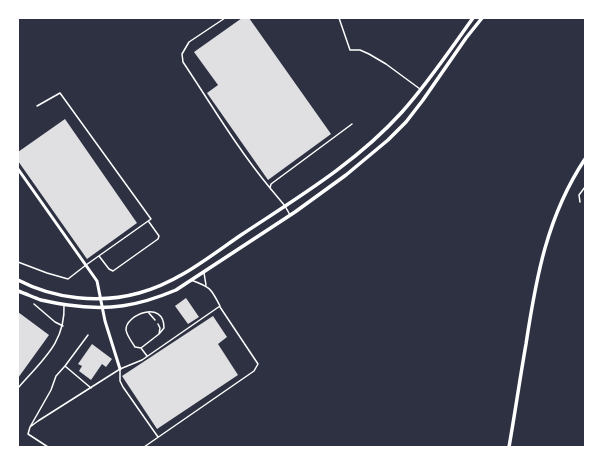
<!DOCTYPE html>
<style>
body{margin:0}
#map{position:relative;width:603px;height:465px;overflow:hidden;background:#2d3142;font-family:Poppins,sans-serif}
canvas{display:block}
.frame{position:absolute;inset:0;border:19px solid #fff;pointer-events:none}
</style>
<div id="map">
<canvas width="603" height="465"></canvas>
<div class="frame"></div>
</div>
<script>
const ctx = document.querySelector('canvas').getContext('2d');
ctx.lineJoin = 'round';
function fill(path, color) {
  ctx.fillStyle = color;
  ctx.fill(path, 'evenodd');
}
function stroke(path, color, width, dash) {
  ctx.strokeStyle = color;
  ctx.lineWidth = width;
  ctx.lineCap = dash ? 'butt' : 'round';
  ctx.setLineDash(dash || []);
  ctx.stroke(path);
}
const building = new Path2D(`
 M 242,18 L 249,18 L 331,134 L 268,180 L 207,93 L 218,85 L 194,52 Z
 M 65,119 L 137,223 L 87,259 L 18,161 L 18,152 Z
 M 186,298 L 199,317 L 188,324 L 175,306 Z
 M 18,312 L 49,335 L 18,378 Z
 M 213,316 L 227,337 L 218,344 L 238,375 L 157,429 L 122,376 Z
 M 92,344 L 112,359 L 106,367 L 102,364 L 91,380 L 79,371 L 82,366 L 78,364 Z`);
const service = new Path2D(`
 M 225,18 L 189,42 L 182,54 L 183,62 C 211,104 237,148 270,188
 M 339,18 L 350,50 L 360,50 L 369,54 L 386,64 L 420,89
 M 580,202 L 579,195 L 585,187
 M 290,215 L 285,206 L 270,188 L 271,184 L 352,124
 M 99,256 L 109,269 L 113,271 L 158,239 L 159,236 L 149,222
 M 18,262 L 47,273 L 68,279 L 86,265 L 151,219 L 60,93 L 37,106
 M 204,273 L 206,285
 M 34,304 L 55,322 L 63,326
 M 148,312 L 155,320
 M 158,324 L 160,328 L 159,334
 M 141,348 L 159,334 L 164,328 C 164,299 125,315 126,330 C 127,336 132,342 135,347 L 141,348 L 147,356
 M 65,366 L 88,335
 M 120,369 L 120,381 L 123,387 L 158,437
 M 18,388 C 41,361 66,343 64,304
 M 91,388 L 65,366 L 56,376 L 51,390 L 30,427 L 38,421 L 120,369 L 142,360 L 220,306 C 211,288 210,287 191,280
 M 30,427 L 28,434 L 48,447
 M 144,447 L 254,371 L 258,364 L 220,307`);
const minor = new Path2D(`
 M 18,169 L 97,281 L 105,321 L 120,369`);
const tertiary = new Path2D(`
 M 18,280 C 54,299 100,304 139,293 C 177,283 209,257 241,235 C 297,198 356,163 402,112 C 428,83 450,50 473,18
 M 18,291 C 26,294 33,297 41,300 C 50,302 59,304 68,305 C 109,311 138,306 176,290 L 295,212 L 346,175 L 388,140 L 406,122 L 423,100 L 466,38 L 482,18
 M 509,447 C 515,413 520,378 526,344 C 536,278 547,216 585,159`);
fill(building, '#e0e0e3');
stroke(service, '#fff', 1.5);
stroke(minor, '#fff', 3);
stroke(tertiary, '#fff', 3.5);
</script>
